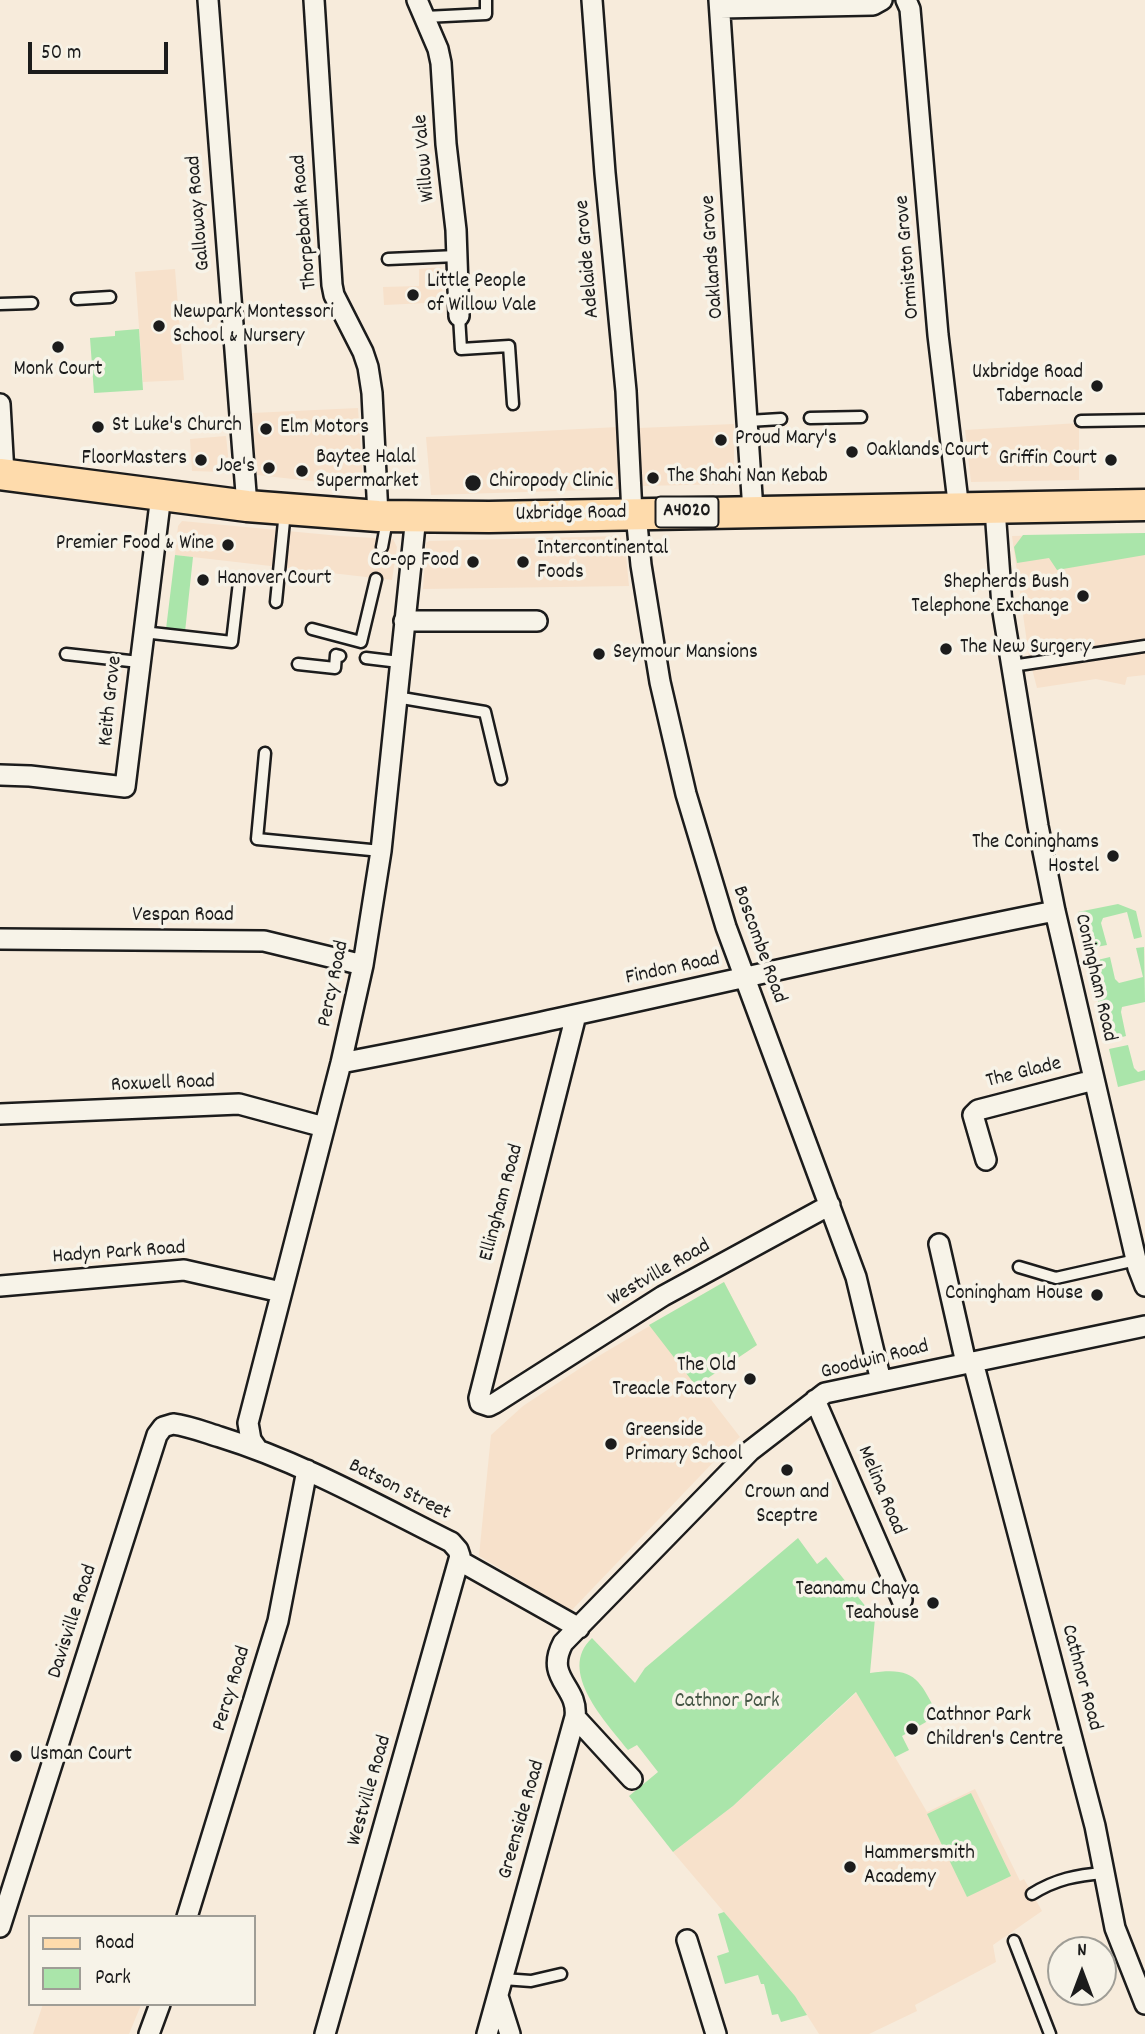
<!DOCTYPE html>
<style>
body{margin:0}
#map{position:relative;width:1145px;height:2034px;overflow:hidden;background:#f7ebdb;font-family:Dekko,sans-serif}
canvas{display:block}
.legend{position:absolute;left:28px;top:1915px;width:228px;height:91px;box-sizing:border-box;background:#f7f3e8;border:2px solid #9f9d96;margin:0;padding:9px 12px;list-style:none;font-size:21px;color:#1c1c1c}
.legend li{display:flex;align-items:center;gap:14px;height:35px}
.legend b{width:35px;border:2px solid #9f9d96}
.north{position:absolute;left:1047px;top:1936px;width:70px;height:70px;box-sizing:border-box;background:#f7f3e8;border:2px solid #9f9d96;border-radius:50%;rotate:0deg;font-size:19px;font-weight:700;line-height:28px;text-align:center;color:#1c1c1c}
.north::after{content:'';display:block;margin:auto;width:24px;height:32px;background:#1c1c1c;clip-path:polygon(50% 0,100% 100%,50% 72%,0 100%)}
.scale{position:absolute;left:28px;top:42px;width:140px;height:32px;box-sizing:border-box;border:4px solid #1c1c1c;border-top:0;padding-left:9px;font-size:21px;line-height:24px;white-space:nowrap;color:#1c1c1c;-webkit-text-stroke:5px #f7f3e8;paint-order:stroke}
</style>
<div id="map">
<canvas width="1145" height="2034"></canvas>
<ul class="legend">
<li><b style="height:9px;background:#fedbac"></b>Road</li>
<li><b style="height:19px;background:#aae5aa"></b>Park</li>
</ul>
<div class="north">N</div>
<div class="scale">50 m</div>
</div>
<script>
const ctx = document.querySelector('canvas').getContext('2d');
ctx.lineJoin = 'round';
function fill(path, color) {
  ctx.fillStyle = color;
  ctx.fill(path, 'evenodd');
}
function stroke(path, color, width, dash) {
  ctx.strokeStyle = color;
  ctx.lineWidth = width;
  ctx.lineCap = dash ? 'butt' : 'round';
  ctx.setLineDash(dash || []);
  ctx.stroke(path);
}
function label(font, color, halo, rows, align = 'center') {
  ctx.font = font + ' Dekko,sans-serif';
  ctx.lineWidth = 7;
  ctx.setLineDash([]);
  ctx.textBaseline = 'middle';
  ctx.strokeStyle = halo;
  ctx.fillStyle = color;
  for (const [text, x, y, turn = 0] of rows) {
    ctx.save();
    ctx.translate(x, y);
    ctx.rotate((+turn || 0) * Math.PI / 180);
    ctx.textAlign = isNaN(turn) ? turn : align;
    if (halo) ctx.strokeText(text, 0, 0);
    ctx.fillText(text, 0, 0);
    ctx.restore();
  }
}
const built = new Path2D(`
 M 441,267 L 443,307 L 427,308 L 427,303 L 384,305 L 383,287 L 419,286 L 419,269 Z
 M 175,269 L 184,380 L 143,382 L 135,272 Z
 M 358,408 L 363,481 L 356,486 L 257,475 L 252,413 Z
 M 1079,423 L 1079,480 L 971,482 L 965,430 Z
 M 734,424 L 734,484 L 642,486 L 639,428 Z
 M 618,427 L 620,489 L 431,495 L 426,437 Z
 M 226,436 L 229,464 L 223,472 L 192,471 L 190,439 Z
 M 182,521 L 340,536 L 393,539 L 397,547 L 392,580 L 175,555 L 178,526 Z
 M 1145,533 L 1145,675 L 1127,677 L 1125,685 L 1096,679 L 1037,688 L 1029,657 L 1012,536 Z
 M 619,536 L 625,545 L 629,586 L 423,589 L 426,543 L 429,541 Z
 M 724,1282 L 757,1345 L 699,1384 L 740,1437 L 724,1451 L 571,1611 L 479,1556 L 491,1435 L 523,1406 L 597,1357 Z
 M 857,1692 L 927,1812 L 975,1789 L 1020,1881 L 1024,1879 L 1042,1911 L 993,1945 L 996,1962 L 915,2005 L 917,2011 L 869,2034 L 819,2034 L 795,1996 L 673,1852 L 733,1806 Z
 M 43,2004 L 140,2004 L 141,2005 L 129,2034 L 33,2034 Z`);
const green = new Path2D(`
 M 139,329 L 143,390 L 94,393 L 90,338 L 115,336 L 115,331 Z
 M 1145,533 L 1145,555 L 1057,570 L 1049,558 L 1017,563 L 1014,547 L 1023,535 Z
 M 175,555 L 193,557 L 185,632 L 166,629 Z
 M 1118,904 L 1136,911 L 1142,937 L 1134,939 L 1127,912 L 1103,918 L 1101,923 L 1107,945 L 1086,949 L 1078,912 Z
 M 1144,947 L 1145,1002 L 1122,1007 L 1121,1012 L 1126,1036 L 1107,1041 L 1089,962 L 1110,957 L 1115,979 L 1119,983 L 1143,977 L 1136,948 Z
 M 1128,1045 L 1134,1068 L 1138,1072 L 1145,1070 L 1145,1080 L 1118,1087 L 1109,1049 Z
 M 724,1282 L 757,1345 L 696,1386 L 649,1325 Z
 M 798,1538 L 817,1564 L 826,1557 L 875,1618 L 870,1673 C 915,1666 919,1679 938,1715 L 902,1736 L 909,1750 L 895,1757 L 856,1692 L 733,1806 L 673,1852 L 629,1796 L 658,1772 L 637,1745 L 628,1750 C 607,1723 556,1671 592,1638 L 635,1683 L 645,1668 Z
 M 971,1793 L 1011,1876 L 967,1897 L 927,1814 Z
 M 724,1912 L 795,1996 L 807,2015 L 781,2022 L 778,2014 L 772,2015 L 764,1984 L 761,1984 L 758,1975 L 725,1984 L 717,1956 L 729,1952 L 718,1914 Z`);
const lane = new Path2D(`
 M 425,17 L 486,14 L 486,0
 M 388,259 L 457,256
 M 77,299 L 110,297
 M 0,304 L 32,303
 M 459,316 L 461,349 L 509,346 L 513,404
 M 810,418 L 861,417
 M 748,421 L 781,419
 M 1081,421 L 1145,420
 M 382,547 L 387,520
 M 276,602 L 285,511
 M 312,629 L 361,642 L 376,579
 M 143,632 L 232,642 L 239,582
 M 66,654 L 139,662
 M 366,658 L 399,662
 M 298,664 L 335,668 L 336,655 L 340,656
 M 1012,666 L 1145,646
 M 396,697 L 485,712 L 501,779
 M 265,753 L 257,839 L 381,851
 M 1019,1267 L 1056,1278 L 1136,1260
 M 1032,1894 C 1056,1879 1077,1875 1104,1873
 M 1014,1941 L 1050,2034
 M 503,1979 L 531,1981 L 561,1974`);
const street = new Path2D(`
 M 208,0 L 247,506
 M 314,0 L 332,285 L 334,295 L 363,352 L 368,367 L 372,393 L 378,516
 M 417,0 L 438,49 L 441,63 L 446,144 L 456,230 L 459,316
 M 592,0 L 605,173 L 626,391 L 632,514
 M 719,0 L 753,511
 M 906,0 L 910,9 L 938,335 L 959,510
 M 720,8 L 873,5 L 882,0
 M 0,404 L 4,474
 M 995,509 L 1002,606 L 1038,826 L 1055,911 L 1122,1199 L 1138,1268 L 1145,1286
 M 636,514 L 641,565 L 660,682 L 686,794 L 726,927 L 856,1277 L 881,1381
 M 404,621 L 537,621
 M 0,775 L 30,776 L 125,787 L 161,495
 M 0,939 L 264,941 L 363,965
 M 576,1015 L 479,1398 L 480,1403 L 489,1406 L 495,1403 L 663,1296 L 830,1205
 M 341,1063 C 580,1018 816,958 1055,911
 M 0,1114 L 239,1104 L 324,1127
 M 986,1160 L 973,1115 L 978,1110 L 1094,1080
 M 939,1244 L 966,1363
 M 0,1286 L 184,1270 L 281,1292
 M 973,1362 L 1095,1826 L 1115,1928 L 1145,2004
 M 815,1400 L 902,1600
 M 258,1450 L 251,1440 L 248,1423 L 341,1063 L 363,965 L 381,851 L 416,516
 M 460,1561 L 579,1628
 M 575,1717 L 632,1779
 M 187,1917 L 278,1621 L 307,1470
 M 0,1927 L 157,1435 L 163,1427 L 173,1424 C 189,1426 204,1432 220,1437 C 301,1462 375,1504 451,1542 L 458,1550 L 460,1556 L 325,2034
 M 687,1940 L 716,2034
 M 498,1996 L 510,2034
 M 149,2034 L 160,2004
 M 487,2034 L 575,1717 C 579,1686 544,1679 563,1643 L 750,1451 L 825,1393 L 1145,1326`);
const primary = new Path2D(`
 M 0,474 L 247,506 L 378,516 L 489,517 L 1145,505`);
const markers = [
 [413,295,7,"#1c1c1c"],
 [159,326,7,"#1c1c1c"],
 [58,347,7,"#1c1c1c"],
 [1097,386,7,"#1c1c1c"],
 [98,427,7,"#1c1c1c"],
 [266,429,7,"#1c1c1c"],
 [721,440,7,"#1c1c1c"],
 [852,452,7,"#1c1c1c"],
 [201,460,7,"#1c1c1c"],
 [1111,460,7,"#1c1c1c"],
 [269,468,7,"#1c1c1c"],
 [302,471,7,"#1c1c1c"],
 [653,478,7,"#1c1c1c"],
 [473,483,9,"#1c1c1c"],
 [228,545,7,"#1c1c1c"],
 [473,562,7,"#1c1c1c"],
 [523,562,7,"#1c1c1c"],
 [203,580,7,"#1c1c1c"],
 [1083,596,7,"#1c1c1c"],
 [946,649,7,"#1c1c1c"],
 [599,654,7,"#1c1c1c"],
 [1113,856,7,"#1c1c1c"],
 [1097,1295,7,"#1c1c1c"],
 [750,1379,7,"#1c1c1c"],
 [611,1444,7,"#1c1c1c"],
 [787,1470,7,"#1c1c1c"],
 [933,1603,7,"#1c1c1c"],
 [912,1729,7,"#1c1c1c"],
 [16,1756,7,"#1c1c1c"],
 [850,1867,7,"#1c1c1c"]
];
const shields = [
 [687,512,63]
];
const shieldNames = [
 ["A4020",687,512]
];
const streetNames = [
 ["Willow Vale",426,158,-95],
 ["Galloway Road",200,213,-95],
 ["Thorpebank Road",306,222,-95],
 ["Oaklands Grove",714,257,-94],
 ["Ormiston Grove",909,257,-95],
 ["Adelaide Grove",589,259,-95],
 ["Uxbridge Road",571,515,-1],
 ["Keith Grove",112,701,-84],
 ["Vespan Road",183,917],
 ["Boscombe Road",758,945,70],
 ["Findon Road",673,970,-12],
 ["Coningham Road",1094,978,77],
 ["Percy Road",335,984,-78],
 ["The Glade",1024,1074,-14],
 ["Roxwell Road",163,1085,-2],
 ["Ellingham Road",503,1203,-75],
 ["Hadyn Park Road",119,1254,-4],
 ["Westville Road",660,1274,-30],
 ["Goodwin Road",875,1361,-14],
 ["Batson Street",399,1491,27],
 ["Melina Road",880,1491,67],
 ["Davisville Road",74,1622,-72],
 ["Cathnor Road",1080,1678,75],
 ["Percy Road",233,1689,-73],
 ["Westville Road",371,1791,-74],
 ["Greenside Road",523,1820,-74]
];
const poiNames = [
 ["Little People",427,283],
 ["of Willow Vale",427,307],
 ["Newpark Montessori",173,314],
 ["School & Nursery",173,338],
 ["Monk Court",58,371,"center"],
 ["Uxbridge Road",1083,374,"right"],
 ["Tabernacle",1083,398,"right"],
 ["St Luke's Church",112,427],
 ["Elm Motors",280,429],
 ["Proud Mary's",735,440],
 ["Oaklands Court",866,452],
 ["Baytee Halal",316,459],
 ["Supermarket",316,483],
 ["FloorMasters",187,460,"right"],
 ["Griffin Court",1097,460,"right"],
 ["Joe's",255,468,"right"],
 ["The Shahi Nan Kebab",667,478],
 ["Chiropody Clinic",489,483],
 ["Premier Food & Wine",214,545,"right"],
 ["Intercontinental",537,550],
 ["Foods",537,574],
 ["Co-op Food",459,562,"right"],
 ["Hanover Court",217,580],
 ["Shepherds Bush",1069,584,"right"],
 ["Telephone Exchange",1069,608,"right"],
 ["The New Surgery",960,649],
 ["Seymour Mansions",613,654],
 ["The Coninghams",1099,844,"right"],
 ["Hostel",1099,868,"right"],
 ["Coningham House",1083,1295,"right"],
 ["The Old",736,1367,"right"],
 ["Treacle Factory",736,1391,"right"],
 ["Greenside",625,1432],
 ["Primary School",625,1456],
 ["Crown and",787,1494,"center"],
 ["Sceptre",787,1518,"center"],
 ["Teanamu Chaya",919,1591,"right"],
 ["Teahouse",919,1615,"right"],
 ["Cathnor Park",926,1717],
 ["Children's Centre",926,1741],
 ["Usman Court",30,1756],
 ["Hammersmith",864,1855],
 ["Academy",864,1879]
];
const parkNames = [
 ["Cathnor Park",727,1703]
];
fill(built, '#f7e1cb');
fill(green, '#aae5aa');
stroke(lane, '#1c1c1c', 15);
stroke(street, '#1c1c1c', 24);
stroke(primary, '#1c1c1c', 35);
stroke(lane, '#f7f3e8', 10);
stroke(street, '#f7f3e8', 19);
stroke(primary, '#fedbac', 30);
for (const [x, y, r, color] of markers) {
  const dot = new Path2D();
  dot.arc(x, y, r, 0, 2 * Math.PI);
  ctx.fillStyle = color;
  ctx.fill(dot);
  stroke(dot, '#f7f3e8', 2.5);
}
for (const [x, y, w] of shields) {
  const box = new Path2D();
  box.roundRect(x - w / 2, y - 15.5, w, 31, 5);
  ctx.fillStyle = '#f7f3e8';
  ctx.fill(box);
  stroke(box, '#1c1c1c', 2);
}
label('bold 19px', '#1c1c1c', null, shieldNames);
label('21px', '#1c1c1c', '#f7f3e8', streetNames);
label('21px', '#1c1c1c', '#f7f3e8', poiNames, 'left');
label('21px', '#475847', '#f7f3e8', parkNames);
</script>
